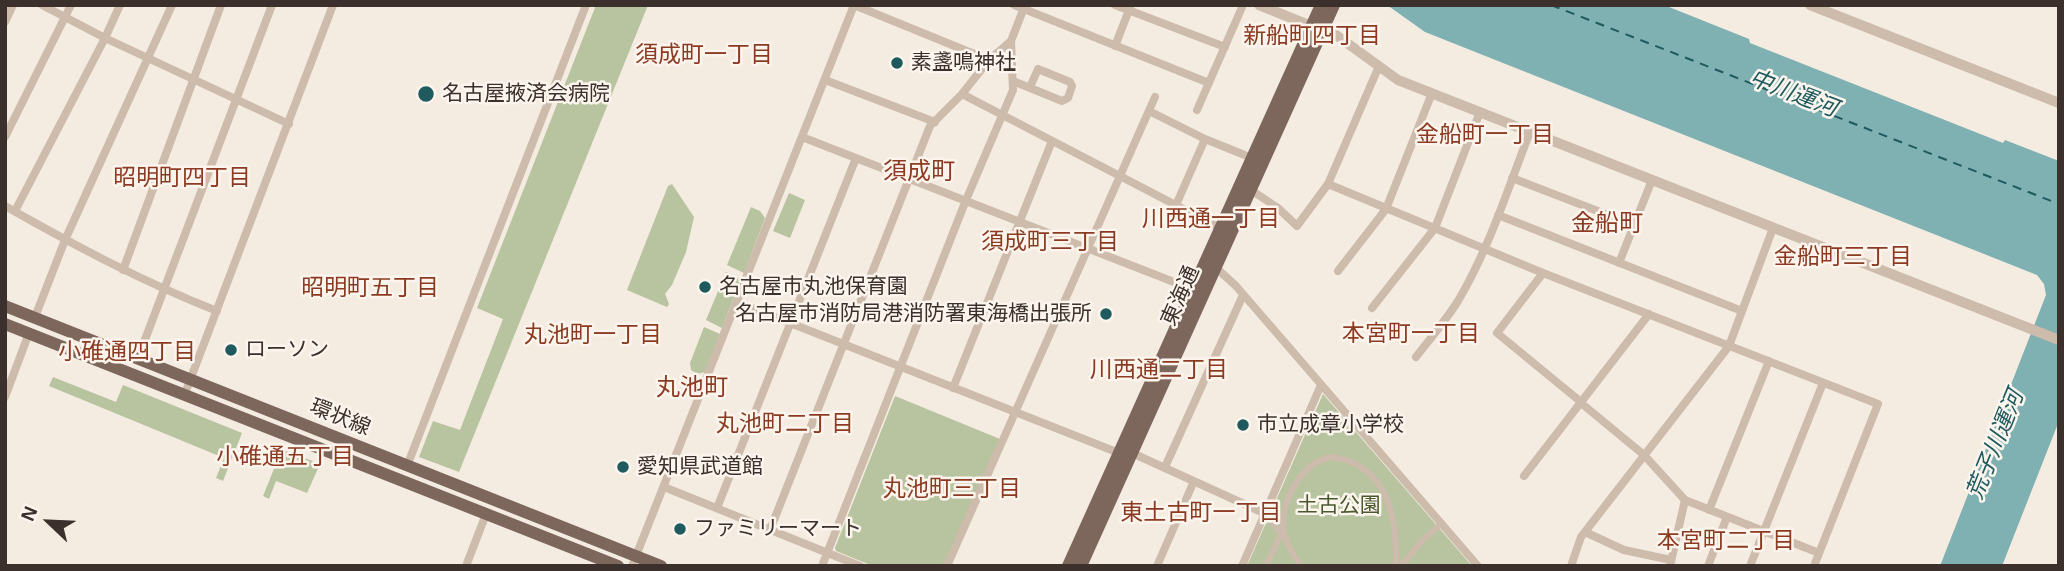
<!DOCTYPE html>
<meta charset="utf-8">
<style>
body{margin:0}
#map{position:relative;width:2064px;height:571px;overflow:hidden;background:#f4ebe1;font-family:Helvetica,sans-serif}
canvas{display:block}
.frame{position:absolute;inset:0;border:7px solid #3b302b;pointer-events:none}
.north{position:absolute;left:14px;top:487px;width:70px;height:70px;-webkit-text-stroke:5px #fbf5ee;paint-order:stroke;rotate:293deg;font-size:19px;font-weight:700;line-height:28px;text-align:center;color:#3b302b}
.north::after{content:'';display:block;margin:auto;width:24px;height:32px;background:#3b302b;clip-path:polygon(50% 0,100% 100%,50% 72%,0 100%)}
</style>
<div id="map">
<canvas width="2064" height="571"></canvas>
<div class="frame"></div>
<div class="north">N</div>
</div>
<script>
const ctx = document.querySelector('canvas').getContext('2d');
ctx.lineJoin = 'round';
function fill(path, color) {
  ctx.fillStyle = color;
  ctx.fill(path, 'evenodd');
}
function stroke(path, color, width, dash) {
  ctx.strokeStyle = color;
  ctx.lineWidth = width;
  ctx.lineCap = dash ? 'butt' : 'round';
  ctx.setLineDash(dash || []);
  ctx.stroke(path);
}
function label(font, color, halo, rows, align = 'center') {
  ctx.font = font + ' Helvetica,"Noto Sans JP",sans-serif';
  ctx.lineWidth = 5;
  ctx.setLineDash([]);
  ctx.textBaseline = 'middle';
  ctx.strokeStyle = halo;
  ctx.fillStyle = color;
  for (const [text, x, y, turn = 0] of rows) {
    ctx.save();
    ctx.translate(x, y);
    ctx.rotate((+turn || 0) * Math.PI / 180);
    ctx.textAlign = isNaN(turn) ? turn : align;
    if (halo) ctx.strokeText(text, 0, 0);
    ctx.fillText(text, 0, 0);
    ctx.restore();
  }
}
const green = new Path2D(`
 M 596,5 L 648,5 L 459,472 L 419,457 L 433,421 L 460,430 L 503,319 L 477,308 Z
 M 672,184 L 694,217 L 686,252 L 672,285 L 665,294 L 669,304 L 667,307 L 627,290 L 668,186 Z
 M 789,193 L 805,200 L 790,238 L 773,231 Z
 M 751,207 L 760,211 L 765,218 L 744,273 L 727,265 Z
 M 726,272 L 741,279 L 722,328 L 706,320 Z
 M 704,327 L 720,334 L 705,372 L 697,374 L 691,370 L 690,363 Z
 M 53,377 L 116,402 L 123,385 L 242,433 L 223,481 L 216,478 L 224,458 L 49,386 Z
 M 1323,394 L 1472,566 L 1247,566 Z
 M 895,396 L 1000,439 L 944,566 L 873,566 L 836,551 L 835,548 Z
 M 282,449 L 320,464 L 307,493 L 276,481 L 269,499 L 263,496 Z`);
const water = new Path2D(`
 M 1387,5 L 1664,5 L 1749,39 L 1750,43 L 2003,143 L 2005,140 L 2059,161 L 2059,421 L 2002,566 L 1940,566 L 2046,295 L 2044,284 L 2037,275 L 1425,32 Z`);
const ferry = new Path2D(`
 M 1551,5 L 2059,204`);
const pedestrian = new Path2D(`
 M 1266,566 L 1281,534 L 1266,514
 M 1301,566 C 1292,554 1285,542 1283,527 C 1281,501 1301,465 1327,458 C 1336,456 1344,459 1353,463 C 1392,480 1397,528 1396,566
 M 1401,566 L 1422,541 L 1442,523`);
const minor = new Path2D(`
 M 42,5 L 105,38 L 289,124
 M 854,5 L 989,60
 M 1014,5 L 1209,83
 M 1115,5 L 1225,47
 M 5,22 L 13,5
 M 1115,46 L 1131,5
 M 825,80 L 935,122
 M 1013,81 L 1062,101 L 1068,98 L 1072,86 L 1070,82 L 1038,69 L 1030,87
 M 962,94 L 1220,228
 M 1197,110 L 1243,5
 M 1149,111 L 1205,139 L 1176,205
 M 5,137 L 71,5
 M 802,137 L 1197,291
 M 1205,139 L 1252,158
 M 1512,178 L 1634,225
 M 1328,184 L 1543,273 L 1878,404 L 1814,566
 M 1251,190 L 1278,208 L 1297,226 L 1328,184 L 1379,66
 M 5,206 C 74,245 143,282 217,311
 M 15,211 L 105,38 L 120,5
 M 1498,215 L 1742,311
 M 1619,263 L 1652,180
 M 1213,265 L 1236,286 L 1478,566
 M 123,270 L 221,5
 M 1338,271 L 1386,209 L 1432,93
 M 1543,273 L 1497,333 L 1581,402
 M 737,302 L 1119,453
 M 1372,308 L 1435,228 L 1480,112
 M 35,317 L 65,240 L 172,5
 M 1416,357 C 1430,339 1446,320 1458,301 C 1489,249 1508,188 1530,132
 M 138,358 L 272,5
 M 953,388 L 1052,141
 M 184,396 L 333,5
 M 5,397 L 29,333
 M 1581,403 L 1644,455 L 1685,500 L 1819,553
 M 1132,453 L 1266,514
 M 407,466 L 586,5
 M 1165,467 L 1243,295
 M 1524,476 L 1649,314
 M 664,487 L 860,566
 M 717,508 L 856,158
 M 1709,510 L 1769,361
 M 770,530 L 930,126 L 962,94 L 989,60 L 1011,41 L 1025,5
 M 1585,532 L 1624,550 L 1671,560
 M 466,566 L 486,514
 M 632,566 L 854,5
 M 822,566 L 966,200 L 1013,90 L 1011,41
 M 947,566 L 1155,97
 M 1157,566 L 1194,481
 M 1242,566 L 1321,385
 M 1571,566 L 1581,537 L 1729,346 L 1773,228
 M 1670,566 L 1685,500
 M 1708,566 L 1727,517
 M 1750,566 L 1823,383`);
const tertiary = new Path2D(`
 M 1259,5 L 1311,26 L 1325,27 L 1398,80 L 2059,340
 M 1810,5 L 2059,103`);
const primary = new Path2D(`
 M 5,306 L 661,566
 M 5,324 L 618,566
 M 1068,566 L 1321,5
 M 1081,566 L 1334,5`);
const markers = [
 [897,63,7,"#1f5a5e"],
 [426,94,9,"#1f5a5e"],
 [705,287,7,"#1f5a5e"],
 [1106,314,7,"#1f5a5e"],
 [231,350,7,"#1f5a5e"],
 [1243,425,7,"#1f5a5e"],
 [623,467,7,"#1f5a5e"],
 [680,529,7,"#1f5a5e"]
];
const poiNames = [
 ["素盞鳴神社",911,63],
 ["名古屋掖済会病院",442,94],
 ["名古屋市丸池保育園",719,287],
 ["名古屋市消防局港消防署東海橋出張所",1092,314,"right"],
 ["ローソン",245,350],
 ["市立成章小学校",1257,425],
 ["愛知県武道館",637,467],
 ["ファミリーマート",694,529]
];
const streetNames = [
 ["東海通",1181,296,-66],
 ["環状線",340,418,22]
];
const parkNames = [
 ["土古公園",1339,506]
];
const neighbourhoodNames = [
 ["新船町四丁目",1312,37],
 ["須成町一丁目",704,56],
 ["金船町一丁目",1485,136],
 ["昭明町四丁目",182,179],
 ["川西通一丁目",1211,220],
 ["須成町三丁目",1050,243],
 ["金船町三丁目",1843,258],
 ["昭明町五丁目",370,289],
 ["本宮町一丁目",1411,335],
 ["丸池町一丁目",593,336],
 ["小碓通四丁目",127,353],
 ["川西通二丁目",1159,371],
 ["丸池町二丁目",785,425],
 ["小碓通五丁目",285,458],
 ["丸池町三丁目",952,490],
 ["東土古町一丁目",1201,514],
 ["本宮町二丁目",1726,542]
];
const waterNames = [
 ["中川運河",1793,94,21],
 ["荒子川運河",1996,445,-68]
];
const quarterNames = [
 ["須成町",919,172],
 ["金船町",1607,224],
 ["丸池町",692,388]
];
fill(green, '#b8c4a0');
fill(water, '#7fb0b2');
stroke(ferry, '#1f5a5e', 2, [9, 7]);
stroke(pedestrian, '#cdbbac', 6);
stroke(minor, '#cdbbac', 8);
stroke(tertiary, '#cdbbac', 10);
stroke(primary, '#7d675c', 12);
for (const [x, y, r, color] of markers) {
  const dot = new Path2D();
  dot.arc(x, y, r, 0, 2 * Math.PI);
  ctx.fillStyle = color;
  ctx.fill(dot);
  stroke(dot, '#fbf5ee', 2.5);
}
label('21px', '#3b302b', '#fbf5ee', poiNames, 'left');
label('21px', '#3b302b', '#fbf5ee', streetNames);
label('21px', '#4a5a2e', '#fbf5ee', parkNames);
label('23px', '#8c3b22', '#fbf5ee', neighbourhoodNames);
label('italic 23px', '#1f5a5e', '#fbf5ee', waterNames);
label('24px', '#8c3b22', '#fbf5ee', quarterNames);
</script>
